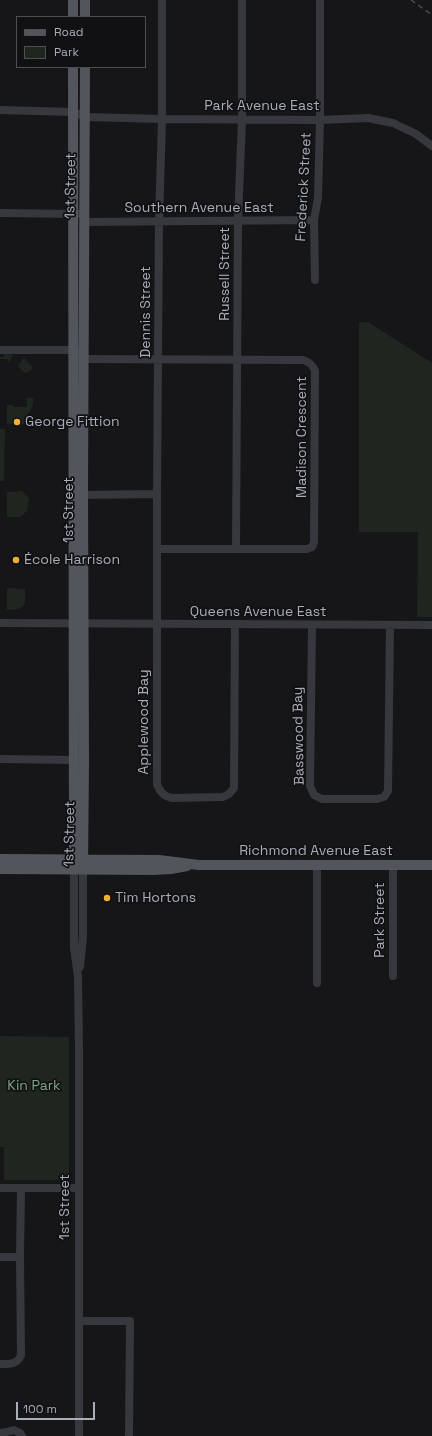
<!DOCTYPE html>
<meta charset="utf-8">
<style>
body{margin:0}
#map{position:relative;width:432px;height:1436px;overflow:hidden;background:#161618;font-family:"Space Grotesk",sans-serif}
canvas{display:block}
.legend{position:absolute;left:16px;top:16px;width:130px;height:52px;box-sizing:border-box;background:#111113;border:1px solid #4d4f55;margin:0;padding:5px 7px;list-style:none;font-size:12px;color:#a8adb8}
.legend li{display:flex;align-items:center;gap:8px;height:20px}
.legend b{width:20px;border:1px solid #4d4f55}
.scale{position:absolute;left:16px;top:1402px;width:79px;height:18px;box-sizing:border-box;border:2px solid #a8adb8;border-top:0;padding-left:5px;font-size:12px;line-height:14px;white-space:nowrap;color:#a8adb8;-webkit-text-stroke:3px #111113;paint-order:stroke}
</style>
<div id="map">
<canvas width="432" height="1436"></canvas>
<ul class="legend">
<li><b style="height:5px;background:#53555c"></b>Road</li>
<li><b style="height:11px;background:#1e261f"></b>Park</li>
</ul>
<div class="scale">100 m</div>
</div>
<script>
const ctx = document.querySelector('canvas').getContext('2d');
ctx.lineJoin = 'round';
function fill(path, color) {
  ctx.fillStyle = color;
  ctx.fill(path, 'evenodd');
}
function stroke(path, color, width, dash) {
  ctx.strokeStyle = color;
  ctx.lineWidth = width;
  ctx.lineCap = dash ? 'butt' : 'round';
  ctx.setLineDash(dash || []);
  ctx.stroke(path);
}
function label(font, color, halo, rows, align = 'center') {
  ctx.font = font + ' "Space Grotesk",sans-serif';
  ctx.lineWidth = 3.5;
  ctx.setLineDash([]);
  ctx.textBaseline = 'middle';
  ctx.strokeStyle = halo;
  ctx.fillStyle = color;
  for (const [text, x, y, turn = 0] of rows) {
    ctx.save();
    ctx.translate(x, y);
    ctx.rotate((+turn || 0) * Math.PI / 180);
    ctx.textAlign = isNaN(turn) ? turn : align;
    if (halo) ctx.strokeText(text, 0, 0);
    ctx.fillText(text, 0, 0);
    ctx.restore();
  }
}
const green = new Path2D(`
 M 359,322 L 368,322 L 432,363 L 432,617 L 417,617 L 418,532 L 359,532 Z
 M 4,354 L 13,355 L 9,364 L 8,359 L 0,359 L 0,357 L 4,357 Z
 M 24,358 L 32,366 L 32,369 L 27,373 L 23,372 L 18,366 L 23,359 Z
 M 27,398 L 33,398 L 33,405 L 30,412 L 28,412 L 28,418 L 32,420 L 33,418 L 33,425 L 7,424 L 7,405 L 13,405 L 13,407 L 27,407 Z
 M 0,429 L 5,429 L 4,481 L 0,481 Z
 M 22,491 L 29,498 L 27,511 L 20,517 L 7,517 L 7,492 Z
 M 7,588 L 25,589 L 25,603 L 23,606 L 18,609 L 7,610 Z
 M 0,1036 L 69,1037 L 69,1180 L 4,1180 L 4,1147 L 0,1147 Z`);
const minor = new Path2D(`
 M 162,0 L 162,119 L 159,221 L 157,494 L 157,784 C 160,793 164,796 172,798 L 223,797 L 229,794 L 234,788 L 235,624
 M 0,110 L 73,112 L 86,117 L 162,119 L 320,120 L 368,118 L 393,123 L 416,134 L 432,146
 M 0,213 L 79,214
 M 84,222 L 314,220
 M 315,280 L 314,220 L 318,198 L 320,120 L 320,0
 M 0,350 L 79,350
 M 78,359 L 303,360 C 310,362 313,365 315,371 L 314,542 L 312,547 L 307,549 L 157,549
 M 78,495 L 157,494
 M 236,549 L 238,220 L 242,119 L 242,0
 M 0,623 L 432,625
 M 312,625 L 310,786 L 314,795 L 322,799 L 377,799 L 384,797 L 388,791 L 390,625
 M 0,759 L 74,760 L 78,761
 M 393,865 L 393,976
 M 74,869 L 74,948 L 78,977 L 79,1048 L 79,1436
 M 80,967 L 83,936 L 83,869
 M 317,983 L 317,865
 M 0,1188 L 79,1188
 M 0,1257 L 20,1257 L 21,1188
 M 80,1321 L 130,1321 L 129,1436
 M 0,1364 C 9,1364 17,1365 21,1355 L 20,1257
 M 0,1433 L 7,1432 L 14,1430 L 20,1433 L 22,1436`);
const major = new Path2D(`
 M 85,0 L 85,17
 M 73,17 L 73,0
 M 73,67 L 74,869
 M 0,859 L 159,860 L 199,865 L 432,865
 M 0,869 L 153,870 L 171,869 L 187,866
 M 83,869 L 84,763 L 83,488 L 85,67`);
const rail = new Path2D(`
 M 411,0 L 432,15`);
const markers = [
 [17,422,4,"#f2b134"],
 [16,560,4,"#f2b134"],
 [107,898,4,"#f2b134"]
];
const streetNames = [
 ["Park Avenue East",262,106],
 ["1st Street",71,186,-89],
 ["Frederick Street",304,187,-87],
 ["Southern Avenue East",199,208],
 ["Russell Street",225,274,-90],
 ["Dennis Street",146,312,-90],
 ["Madison Crescent",302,437,-90],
 ["1st Street",69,510,-90],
 ["Queens Avenue East",258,612],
 ["Applewood Bay",144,722,-90],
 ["Basswood Bay",299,736,-91],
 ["1st Street",70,834,-89],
 ["Richmond Avenue East",316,851],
 ["Park Street",380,920,-90],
 ["1st Street",65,1207,-90]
];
const poiNames = [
 ["George Fittion",25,422],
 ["École Harrison",24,560],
 ["Tim Hortons",115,898]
];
const parkNames = [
 ["Kin Park",34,1086]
];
fill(green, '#1e261f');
stroke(minor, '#37383d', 8);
stroke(major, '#53555c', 10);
stroke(rail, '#4a4c52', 1.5, [5, 4]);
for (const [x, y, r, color] of markers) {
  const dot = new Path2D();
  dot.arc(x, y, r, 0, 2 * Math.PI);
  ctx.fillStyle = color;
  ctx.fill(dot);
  stroke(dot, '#111113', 1.5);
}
label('14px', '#a8adb8', '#111113', streetNames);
label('14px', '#a8adb8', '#111113', poiNames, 'left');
label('14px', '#7fa381', '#111113', parkNames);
</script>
